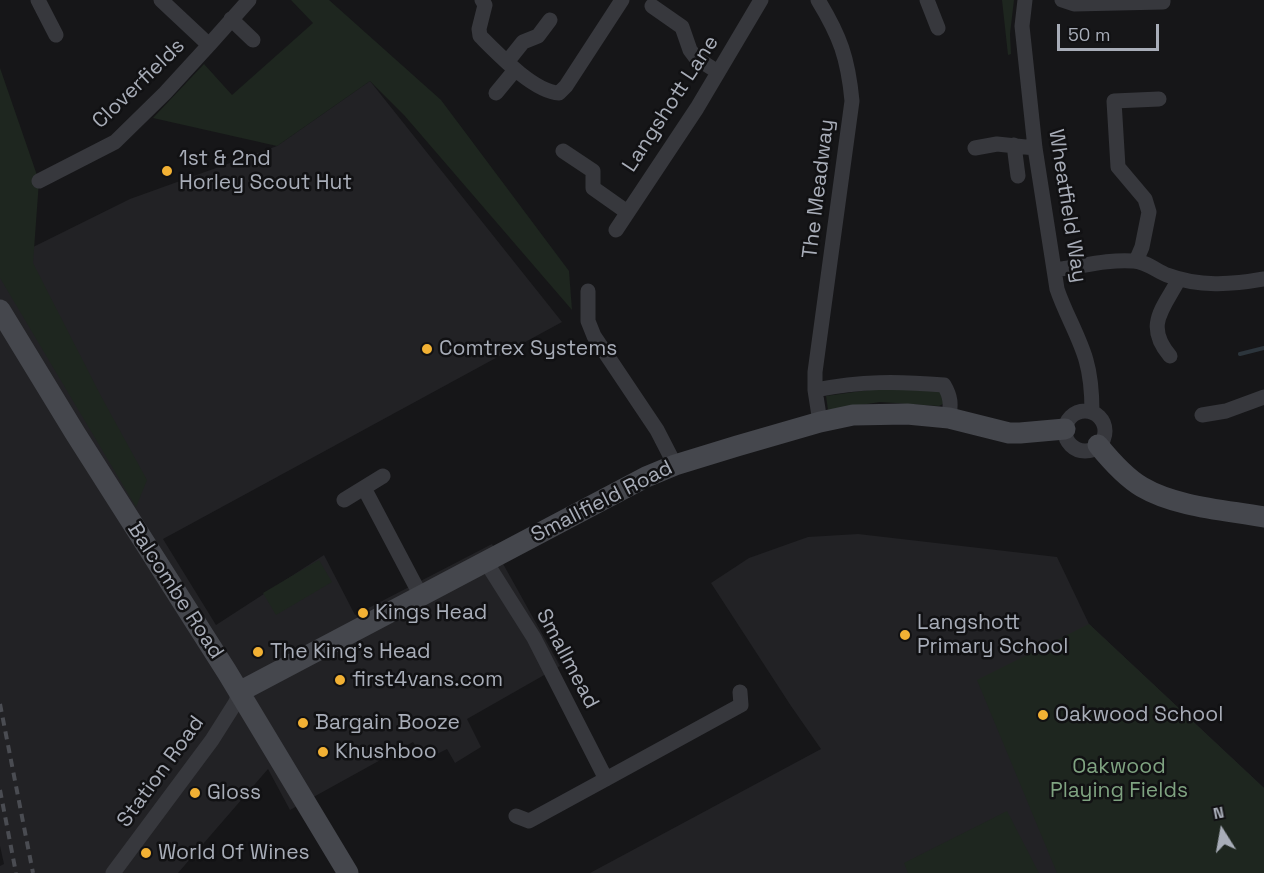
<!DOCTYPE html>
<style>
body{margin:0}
#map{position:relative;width:1264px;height:873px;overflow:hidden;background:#161618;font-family:"Space Grotesk",sans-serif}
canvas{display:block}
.north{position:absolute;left:1192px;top:801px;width:60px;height:60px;-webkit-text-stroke:4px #111113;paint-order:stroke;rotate:349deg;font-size:16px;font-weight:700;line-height:24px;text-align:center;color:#a8adb8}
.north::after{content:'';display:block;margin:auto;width:21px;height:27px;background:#a8adb8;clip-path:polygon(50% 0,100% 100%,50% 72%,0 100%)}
.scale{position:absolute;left:1057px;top:24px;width:102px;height:27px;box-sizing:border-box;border:3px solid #a8adb8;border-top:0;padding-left:8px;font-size:18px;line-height:21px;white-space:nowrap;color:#a8adb8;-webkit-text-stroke:4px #111113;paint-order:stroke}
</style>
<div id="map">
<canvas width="1264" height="873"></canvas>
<div class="north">N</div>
<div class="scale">50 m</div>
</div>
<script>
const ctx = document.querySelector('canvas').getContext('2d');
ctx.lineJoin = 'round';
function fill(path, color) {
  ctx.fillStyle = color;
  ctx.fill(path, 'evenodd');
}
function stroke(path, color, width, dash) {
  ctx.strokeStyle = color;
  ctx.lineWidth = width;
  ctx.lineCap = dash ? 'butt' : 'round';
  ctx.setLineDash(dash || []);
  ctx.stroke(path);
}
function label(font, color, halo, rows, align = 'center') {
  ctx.font = font + ' "Space Grotesk",sans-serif';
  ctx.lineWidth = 5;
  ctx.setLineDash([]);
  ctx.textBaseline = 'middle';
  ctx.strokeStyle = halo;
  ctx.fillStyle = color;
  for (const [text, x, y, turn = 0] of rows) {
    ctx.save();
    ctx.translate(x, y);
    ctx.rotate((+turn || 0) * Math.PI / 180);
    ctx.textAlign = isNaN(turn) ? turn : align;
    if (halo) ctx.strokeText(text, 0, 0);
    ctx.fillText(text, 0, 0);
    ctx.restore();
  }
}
const built = new Path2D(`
 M 370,81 L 562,322 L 163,539 L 216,625 L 324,555 L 355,615 L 492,544 L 560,666 L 467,719 L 481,747 L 455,763 L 447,749 L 425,760 L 413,742 L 290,810 L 268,769 L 178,873 L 0,873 L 0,866 L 4,864 L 0,846 L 0,257 L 23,252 L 130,199 L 277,146 Z
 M 858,534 L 1057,557 L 1089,624 L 1264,788 L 1264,873 L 590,873 L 821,749 L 791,706 L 711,583 L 749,558 L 808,537 Z`);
const green = new Path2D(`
 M 291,0 L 329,0 L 441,100 L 569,271 L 572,310 L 404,115 L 370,81 L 277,146 L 153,118 L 204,64 L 232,95 L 313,23 Z
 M 1002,0 L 1014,0 L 1010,34 L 1011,54 L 1008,55 Z
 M 0,68 L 39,181 L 33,263 L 102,398 L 147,480 L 136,507 L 0,278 Z
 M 883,388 L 940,390 L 944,396 L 943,404 L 939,406 L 880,402 L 828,410 L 826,396 Z
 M 319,560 L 332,582 L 276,615 L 263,593 Z
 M 1089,624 L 1264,788 L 1264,873 L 1057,873 L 977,680 Z
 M 1007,811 L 1039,873 L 908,873 L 904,863 Z`);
const stream = new Path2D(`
 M 1240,354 L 1264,348`);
const street = new Path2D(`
 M 38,0 L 56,35
 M 482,0 L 485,5 L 479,29 L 480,36 C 498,54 534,92 559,93 L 566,86 L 622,0
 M 818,0 C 840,36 848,58 852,101 L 815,372 L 815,390 L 820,422
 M 927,0 L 938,28
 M 1025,0 L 1022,26 L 1035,148 L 1057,289 C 1065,313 1079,336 1086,360 C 1091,377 1092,395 1092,412
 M 1062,0 L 1074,4 L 1163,2 L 1163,0
 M 652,6 L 682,27 L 690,50 L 696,58 L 718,72
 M 231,19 L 253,40
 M 209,45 L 249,0
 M 507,62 L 523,42 L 538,36 L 550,20
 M 496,93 L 515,70
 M 1014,145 L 1018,176
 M 975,148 L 997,144 L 1035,148
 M 563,151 L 593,171 L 593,188 L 627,212
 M 39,181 L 115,142 L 165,93 L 209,45 L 161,0
 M 616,230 L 697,108 L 761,0
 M 1136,261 L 1142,247 L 1149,212 L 1145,199 L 1118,167 L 1114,101 L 1159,99
 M 1054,270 C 1080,267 1107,259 1133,261 C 1145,261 1157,271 1167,275 C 1199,287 1231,285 1264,279
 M 588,291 L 588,321 L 594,336 L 657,430 L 675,465
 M 1170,356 C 1144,325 1163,309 1179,279
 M 815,390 C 862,381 896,381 944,385 C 951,397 951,404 949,418
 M1065 431a20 20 0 1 1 40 0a20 20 0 1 1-40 0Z
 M 1202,415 L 1226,411 L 1264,397
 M 364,488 L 421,596
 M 344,500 L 383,476
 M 486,562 L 534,638 L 606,779 L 741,705 L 740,692
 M 516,816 L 529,821 L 606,779
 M 113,873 L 212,740 L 236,702 L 239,692`);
const secondary = new Path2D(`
 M 0,310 L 75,433 L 227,672 L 348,873
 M 1098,445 C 1111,461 1125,477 1142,487 C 1176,507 1225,510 1264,517
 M 239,692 L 646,477 L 675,465 L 737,446 L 820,422 L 853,415 L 907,414 L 949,418 L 1009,433 L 1020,433 L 1065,429`);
const rail = new Path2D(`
 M 0,704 L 33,873
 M 0,790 L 16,873`);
const markers = [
 [167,171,6,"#f2b134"],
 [427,349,6,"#f2b134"],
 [363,613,6,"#f2b134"],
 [905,635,6,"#f2b134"],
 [258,652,6,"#f2b134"],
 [340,680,6,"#f2b134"],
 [1043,715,6,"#f2b134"],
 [303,723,6,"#f2b134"],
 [323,752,6,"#f2b134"],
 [195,793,6,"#f2b134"],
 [146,853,6,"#f2b134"]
];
const streetNames = [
 ["Cloverfields",139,84,-44],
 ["Langshott Lane",671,104,-57],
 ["The Meadway",819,189,-83],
 ["Wheatfield Way",1067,206,81],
 ["Smallfield Road",602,502,-27],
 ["Balcombe Road",175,591,57],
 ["Smallmead",567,659,62],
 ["Station Road",161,772,-54]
];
const poiNames = [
 ["1st & 2nd",179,159],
 ["Horley Scout Hut",179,183],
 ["Comtrex Systems",439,349],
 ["Kings Head",375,613],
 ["Langshott",917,623],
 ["Primary School",917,647],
 ["The King's Head",270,652],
 ["first4vans.com",352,680],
 ["Oakwood School",1055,715],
 ["Bargain Booze",315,723],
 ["Khushboo",335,752],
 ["Gloss",207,793],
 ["World Of Wines",158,853]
];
const parkNames = [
 ["Oakwood",1119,767],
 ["Playing Fields",1119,791]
];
fill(built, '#222225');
fill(green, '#1e261f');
stroke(stream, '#2c353c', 4);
stroke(street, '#37383d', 15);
stroke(secondary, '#45474d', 21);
stroke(rail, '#4a4c52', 4, [8, 6]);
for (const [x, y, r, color] of markers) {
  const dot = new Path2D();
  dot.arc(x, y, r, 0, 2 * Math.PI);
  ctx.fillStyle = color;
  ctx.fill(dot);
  stroke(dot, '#111113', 2);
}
label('21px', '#a8adb8', '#111113', streetNames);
label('21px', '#a8adb8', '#111113', poiNames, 'left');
label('21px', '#7fa381', '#111113', parkNames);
</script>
